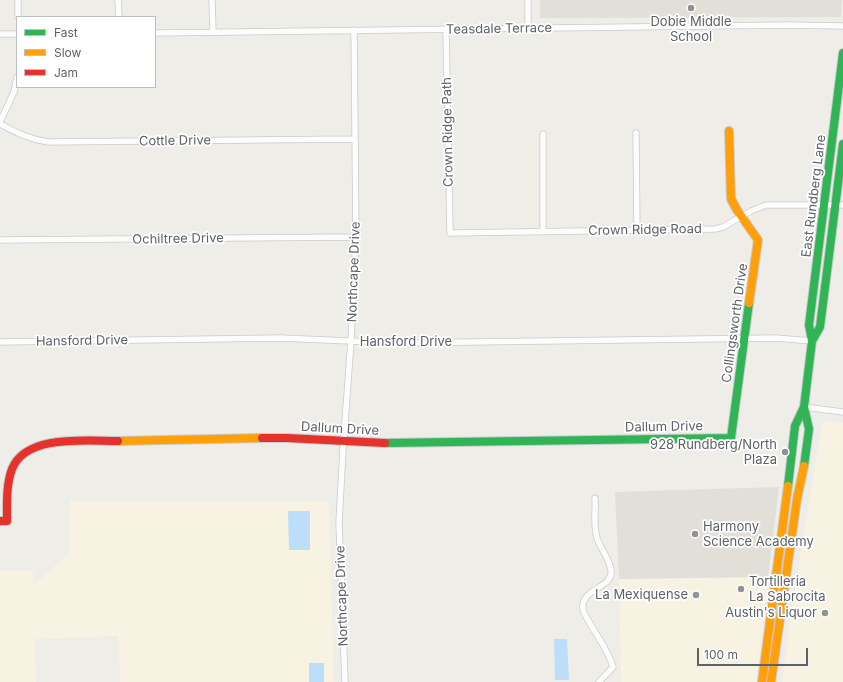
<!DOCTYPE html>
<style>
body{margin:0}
#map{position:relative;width:843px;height:682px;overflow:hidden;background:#eeede8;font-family:Inter,sans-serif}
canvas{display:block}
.legend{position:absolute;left:16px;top:16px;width:140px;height:72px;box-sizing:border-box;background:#fff;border:1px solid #bec0c2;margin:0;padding:5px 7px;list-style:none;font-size:12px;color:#5d6267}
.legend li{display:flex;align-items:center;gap:8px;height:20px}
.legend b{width:20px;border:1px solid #bec0c2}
.scale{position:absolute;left:697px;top:648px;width:111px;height:18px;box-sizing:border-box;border:2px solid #5d6267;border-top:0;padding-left:5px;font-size:12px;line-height:14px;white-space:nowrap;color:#5d6267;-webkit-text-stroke:3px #fff;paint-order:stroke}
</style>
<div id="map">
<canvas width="843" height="682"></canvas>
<ul class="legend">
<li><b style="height:5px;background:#30b455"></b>Fast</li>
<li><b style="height:5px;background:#ff9f0a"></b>Slow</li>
<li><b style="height:5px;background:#e5322d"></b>Jam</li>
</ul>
<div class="scale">100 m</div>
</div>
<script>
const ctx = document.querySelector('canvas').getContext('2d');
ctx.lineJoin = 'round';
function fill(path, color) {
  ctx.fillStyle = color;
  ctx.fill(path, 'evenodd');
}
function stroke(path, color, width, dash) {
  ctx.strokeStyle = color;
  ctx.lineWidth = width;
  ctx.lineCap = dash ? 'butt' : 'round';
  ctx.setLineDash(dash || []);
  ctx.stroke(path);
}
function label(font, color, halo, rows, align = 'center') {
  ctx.font = font + ' Inter,sans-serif';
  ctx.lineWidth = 3.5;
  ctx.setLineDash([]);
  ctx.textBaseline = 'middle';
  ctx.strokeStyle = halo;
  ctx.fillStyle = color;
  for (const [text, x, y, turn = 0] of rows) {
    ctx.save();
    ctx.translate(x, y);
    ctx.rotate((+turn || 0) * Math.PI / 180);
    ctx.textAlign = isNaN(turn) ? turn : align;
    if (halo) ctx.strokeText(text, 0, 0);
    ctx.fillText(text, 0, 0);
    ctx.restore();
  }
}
const commercial = new Path2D(`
 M 823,420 L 843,423 L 843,682 L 782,682 L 796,581 Z
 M 70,501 L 329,501 L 334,682 L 120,682 L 118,636 L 35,639 L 36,682 L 0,682 L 0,571 L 33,571 L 34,585 L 69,553 Z
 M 768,577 L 756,682 L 621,682 L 619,579 Z`);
const education = new Path2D(`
 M 540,0 L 842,0 L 841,17 L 540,18 Z
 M 779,487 L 768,577 L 619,579 L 615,492 Z`);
const water = new Path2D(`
 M 288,511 L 310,511 L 310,550 L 289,550 Z
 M 554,639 L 567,639 L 569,680 L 555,680 Z
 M 309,663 L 324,663 L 324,682 L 309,682 Z`);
const street = new Path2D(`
 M 18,0 L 18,17
 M 118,0 L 119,17
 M 212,0 L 213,32
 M 528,0 L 528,28
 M 446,30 L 450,233 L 715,229 L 723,227 L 751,211 L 766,205 L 843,205
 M 155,33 L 788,25 L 843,26
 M 0,34 L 17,34
 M 0,122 L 14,92 L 17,77
 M 0,124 C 17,133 29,139 48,142 L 354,139
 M 636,133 L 637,231
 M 543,134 L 543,232
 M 0,240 L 356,237
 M 0,342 L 280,338 L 396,343 L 775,338 L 812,341
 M 804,407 L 843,412
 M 595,498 C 596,511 593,525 597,538 C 600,548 613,564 611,574 C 609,588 581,590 583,608 C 583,614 589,621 592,627 C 600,640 609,653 613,667 L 599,682
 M 345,682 L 339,523 L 343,449 L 351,341 L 356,237 L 354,30`);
const fast = new Path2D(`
 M 812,341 L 820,327 L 843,144
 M 385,443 L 731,438 L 749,303
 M 804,466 L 809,429 L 804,407 L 812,341 L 809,325 L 843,53
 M 788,486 L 795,426 L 804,407`);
const slow = new Path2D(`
 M 729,131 L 731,199 L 737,210 L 758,240 L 749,303
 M 118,441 L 262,438
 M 762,682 L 788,486
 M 771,682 L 797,499 L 804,466`);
const jam = new Path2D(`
 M 262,438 L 287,438 L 385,443
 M 0,521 L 7,521 C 7,504 6,485 12,469 C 26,434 86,441 118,441`);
const markers = [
 [691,8,4,"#909394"],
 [785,452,4,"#909394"],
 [695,534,4,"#909394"],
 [741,589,4,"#909394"],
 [696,595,4,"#909394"],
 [825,613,4,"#909394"]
];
const poiNames = [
 ["Dobie Middle",691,22,"center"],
 ["School",691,37,"center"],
 ["928 Rundberg/North",777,445],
 ["Plaza",777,460],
 ["Harmony",703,527,"left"],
 ["Science Academy",703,542,"left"],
 ["Tortilleria",749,582,"left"],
 ["La Sabrocita",749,597,"left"],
 ["La Mexiquense",688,595],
 ["Austin's Liquor",817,613]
];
const streetNames = [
 ["Teasdale Terrace",499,29,-1],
 ["Crown Ridge Path",448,132,-91],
 ["Cottle Drive",175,141,-1],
 ["East Rundberg Lane",814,196,-83],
 ["Crown Ridge Road",645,230,-1],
 ["Ochiltree Drive",178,239,-1],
 ["Northcape Drive",354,272,-88],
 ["Collingsworth Drive",735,323,-82],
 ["Hansford Drive",82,341,-1],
 ["Hansford Drive",406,342],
 ["Dallum Drive",664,427,-1],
 ["Dallum Drive",340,429,3],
 ["Northcape Drive",342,596,-92]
];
fill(commercial, '#f7f2e1');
fill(education, '#e1dfd8');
fill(water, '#bcdef8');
stroke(street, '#cbcbca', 7);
stroke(fast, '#c9cac9', 10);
stroke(slow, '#c9cac9', 10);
stroke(jam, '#c9cac9', 10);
stroke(street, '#fcfcfc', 5.5);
stroke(fast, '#30b455', 8);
stroke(slow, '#ff9f0a', 8);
stroke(jam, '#e5322d', 8);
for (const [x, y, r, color] of markers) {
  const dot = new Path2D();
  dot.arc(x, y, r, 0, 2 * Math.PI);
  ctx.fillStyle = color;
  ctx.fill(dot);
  stroke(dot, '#fff', 1.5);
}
label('13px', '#5d6267', '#fff', poiNames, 'right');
label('13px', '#5d6267', '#fff', streetNames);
</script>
